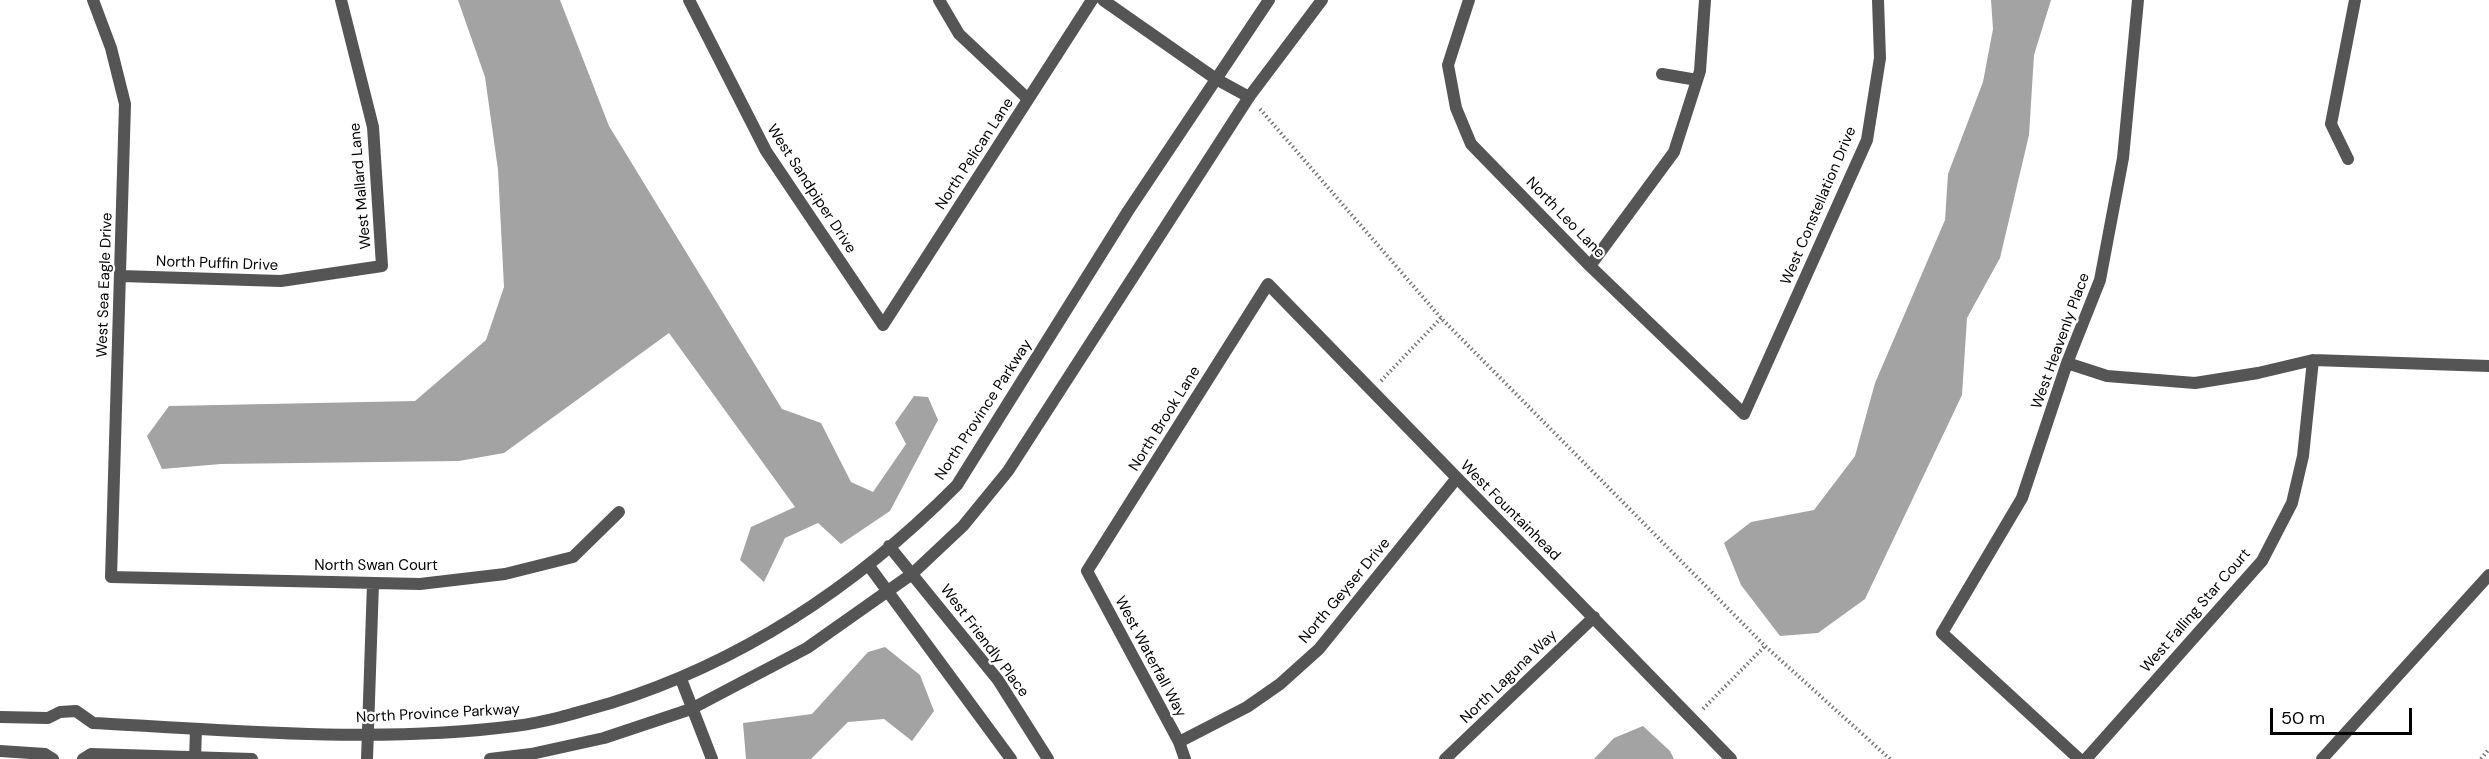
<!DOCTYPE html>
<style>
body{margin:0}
#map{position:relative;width:2489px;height:759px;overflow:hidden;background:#fff;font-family:"DM Sans",sans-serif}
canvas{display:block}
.scale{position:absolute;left:2270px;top:708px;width:142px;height:27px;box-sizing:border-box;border:3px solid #000;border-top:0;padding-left:8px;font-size:18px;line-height:21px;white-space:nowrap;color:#000;-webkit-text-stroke:4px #fff;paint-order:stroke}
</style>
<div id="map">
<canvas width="2489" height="759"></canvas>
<div class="scale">50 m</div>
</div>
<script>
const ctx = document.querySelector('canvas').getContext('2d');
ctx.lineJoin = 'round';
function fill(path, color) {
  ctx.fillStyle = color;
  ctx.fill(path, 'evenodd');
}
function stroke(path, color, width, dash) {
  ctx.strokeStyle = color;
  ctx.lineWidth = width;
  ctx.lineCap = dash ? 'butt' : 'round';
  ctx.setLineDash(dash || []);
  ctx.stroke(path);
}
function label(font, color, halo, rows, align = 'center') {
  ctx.font = font + ' "DM Sans",sans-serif';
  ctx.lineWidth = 4.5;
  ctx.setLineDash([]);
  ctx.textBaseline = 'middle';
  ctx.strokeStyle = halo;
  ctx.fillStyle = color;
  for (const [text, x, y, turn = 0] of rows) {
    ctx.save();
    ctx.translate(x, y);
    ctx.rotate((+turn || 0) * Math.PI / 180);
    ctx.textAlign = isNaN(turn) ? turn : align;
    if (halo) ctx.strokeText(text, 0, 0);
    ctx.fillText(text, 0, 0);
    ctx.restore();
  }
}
const water = new Path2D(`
 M 458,0 L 560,0 L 609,126 L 782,409 L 821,423 L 851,482 L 873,492 L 906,444 L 895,423 L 914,396 L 928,397 L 938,420 L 890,511 L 841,544 L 818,523 L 785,538 L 764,582 L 740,560 L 751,527 L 795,507 L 669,333 L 504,453 L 459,461 L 221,464 L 162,469 L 147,436 L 169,406 L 415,401 L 486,340 L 504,287 L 498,170 L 485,77 Z
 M 1991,0 L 2051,0 L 2034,55 L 2029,135 L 2000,258 L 1967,318 L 1962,395 L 1865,599 L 1818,633 L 1780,636 L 1741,585 L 1724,543 L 1751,522 L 1814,510 L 1855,456 L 1875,383 L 1945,220 L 1948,174 L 1983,82 L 1993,29 Z
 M 885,647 L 920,675 L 934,711 L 912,741 L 884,719 L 848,722 L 811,759 L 746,759 L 743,723 L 812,714 L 868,652 Z
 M 1643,726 L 1670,751 L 1674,759 L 1594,759 L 1614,738 Z`);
const path = new Path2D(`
 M 1260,109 L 1441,318 L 1765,646 L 1890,759
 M 1381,381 L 1441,318
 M 1703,709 L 1765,646
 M 2481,759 L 2489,749`);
const minor = new Path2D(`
 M 93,0 L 111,48 L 125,104 L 111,577 L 420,584 L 505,574 L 573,557 L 619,512
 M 689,0 L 766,151 L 883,325 L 1092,0
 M 939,0 L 959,34 L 1028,99
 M 1103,0 L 1216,79 L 1249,97
 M 1469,0 L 1448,65 L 1456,108 L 1471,144 L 1590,266 L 1744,414 L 1867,140 L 1880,58 L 1878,0
 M 1662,74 L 1697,80
 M 2348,159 L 2331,124 L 2355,0
 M 1590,266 L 1674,152 L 1700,71 L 1705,0
 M 121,276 L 281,281 L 382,266 L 373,127 L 341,0
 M 2067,363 L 2107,376 L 2195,383 L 2258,373 L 2313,360 L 2489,366
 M 681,679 L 712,759
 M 1179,742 L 1247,707 L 1280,684 L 1319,649 L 1456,479
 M 195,759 L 196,729
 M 367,759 L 373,583
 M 1185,759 L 1179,742 L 1087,571 L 1268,284 L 1731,759
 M 1445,759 L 1594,617
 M 2079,759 L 1942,633 L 2022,498 L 2067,363 L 2100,280 L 2123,158 L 2138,0
 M 2086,759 L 2262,561 L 2292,503 L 2303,456 L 2313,360
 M 2322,759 L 2489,575`);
const tertiary = new Path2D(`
 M 889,546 L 998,680 L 1048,759
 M 869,566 L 1011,759
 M 0,717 L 48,718 L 60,712 L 76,711 L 93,723 C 233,730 375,744 515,726 C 547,722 580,712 611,703 C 745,661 858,585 957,485 L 1128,211 L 1269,0
 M 0,751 L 45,754 L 53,759
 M 83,759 L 91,754 L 252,759
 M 490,759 L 531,754 L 604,738 L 691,709 L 807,648 L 912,574 L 963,526 L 1008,471 L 1249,97 L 1322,0`);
const streetNames = [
 ["North Pelican Lane",975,154,-57],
 ["West Mallard Lane",361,186,-95],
 ["West Sandpiper Drive",811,189,57],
 ["West Constellation Drive",1819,206,-67],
 ["North Leo Lane",1565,218,46],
 ["North Puffin Drive",217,264,2],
 ["West Sea Eagle Drive",105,285,-88],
 ["West Heavenly Place",2061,341,-70],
 ["North Province Parkway",984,410,-57],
 ["North Brook Lane",1165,419,-58],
 ["West Fountainhead",1510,511,45],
 ["North Swan Court",376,566],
 ["North Geyser Drive",1345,591,-50],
 ["West Falling Star Court",2196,611,-49],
 ["West Friendly Place",984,641,53],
 ["West Waterfall Way",1150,657,62],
 ["North Laguna Way",1509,677,-44],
 ["North Province Parkway",438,714,-3]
];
fill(water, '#a3a3a3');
stroke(path, '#777', 4, [1.5, 3]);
stroke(minor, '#555', 12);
stroke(tertiary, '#555', 12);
label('15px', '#000', '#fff', streetNames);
</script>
